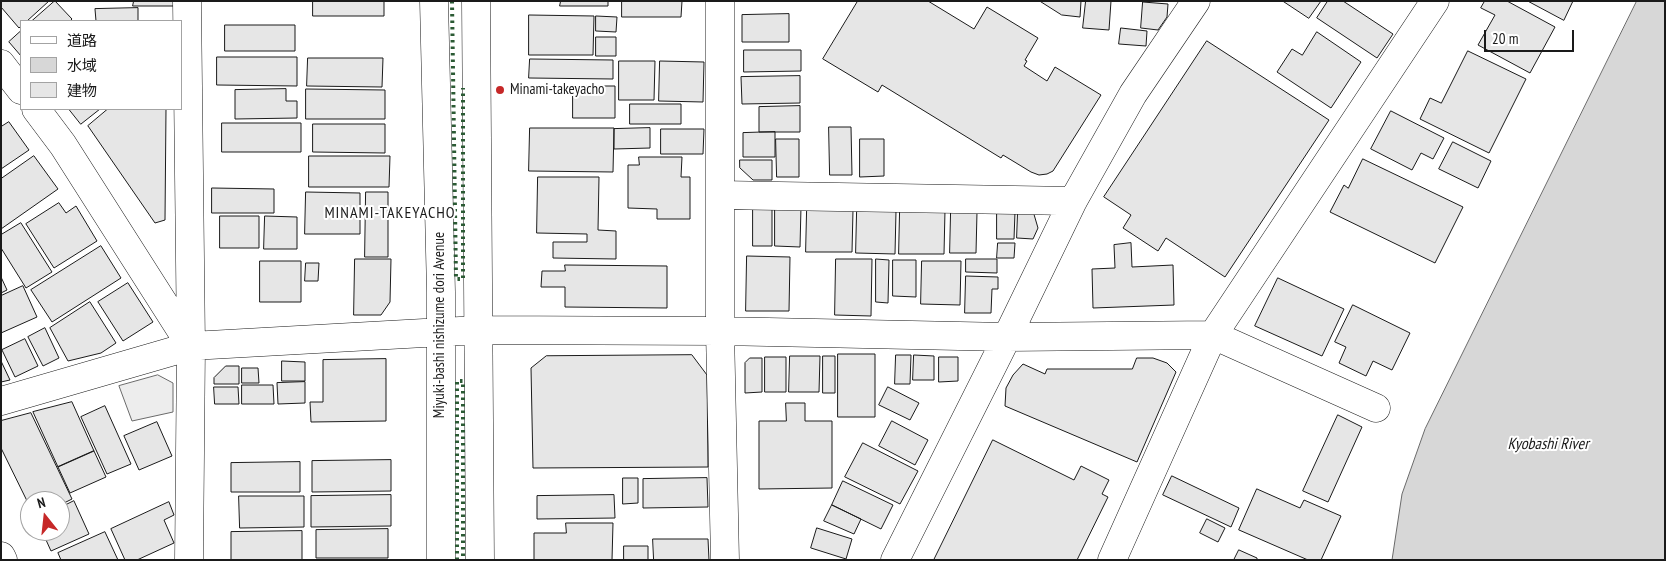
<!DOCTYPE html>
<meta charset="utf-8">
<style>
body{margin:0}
#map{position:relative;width:1666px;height:561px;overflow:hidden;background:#fff;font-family:"PT Sans Narrow","Noto Sans JP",sans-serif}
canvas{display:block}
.frame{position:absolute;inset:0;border:2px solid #1a1a1a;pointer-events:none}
.legend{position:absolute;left:20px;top:20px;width:162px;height:90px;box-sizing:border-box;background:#fff;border:1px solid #a3a3a3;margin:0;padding:6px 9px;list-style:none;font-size:15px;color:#1a1a1a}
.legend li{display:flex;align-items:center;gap:10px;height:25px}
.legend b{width:25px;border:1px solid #a3a3a3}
.north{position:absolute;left:20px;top:491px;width:50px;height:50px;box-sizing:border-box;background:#fff;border:1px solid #a3a3a3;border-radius:50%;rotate:344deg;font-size:14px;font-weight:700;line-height:20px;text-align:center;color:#1a1a1a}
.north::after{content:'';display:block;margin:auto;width:18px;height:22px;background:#c62828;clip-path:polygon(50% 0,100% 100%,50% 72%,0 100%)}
.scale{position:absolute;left:1484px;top:30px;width:90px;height:22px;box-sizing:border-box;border:2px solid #1a1a1a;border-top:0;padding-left:6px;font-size:15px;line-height:18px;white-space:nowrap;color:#1a1a1a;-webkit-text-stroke:4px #fff;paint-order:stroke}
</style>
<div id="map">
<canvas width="1666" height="561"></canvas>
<div class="frame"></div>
<ul class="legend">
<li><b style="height:6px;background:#fff"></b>道路</li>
<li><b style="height:14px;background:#d7d7d7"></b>水域</li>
<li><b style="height:14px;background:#e6e6e6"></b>建物</li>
</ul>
<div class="north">N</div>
<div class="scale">20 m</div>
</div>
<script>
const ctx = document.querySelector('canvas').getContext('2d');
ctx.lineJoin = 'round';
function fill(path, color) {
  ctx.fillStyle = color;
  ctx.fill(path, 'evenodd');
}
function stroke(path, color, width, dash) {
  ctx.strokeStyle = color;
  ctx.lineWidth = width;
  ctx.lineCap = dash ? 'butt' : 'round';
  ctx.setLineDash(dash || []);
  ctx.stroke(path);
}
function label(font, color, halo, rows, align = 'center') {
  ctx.font = font + ' "PT Sans Narrow",sans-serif';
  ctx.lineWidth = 4;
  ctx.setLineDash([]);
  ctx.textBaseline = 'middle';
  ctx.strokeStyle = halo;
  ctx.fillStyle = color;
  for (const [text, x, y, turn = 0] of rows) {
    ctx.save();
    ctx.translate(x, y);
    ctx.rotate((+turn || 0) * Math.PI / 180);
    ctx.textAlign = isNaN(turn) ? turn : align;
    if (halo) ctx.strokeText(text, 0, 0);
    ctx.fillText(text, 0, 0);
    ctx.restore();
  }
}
const built = new Path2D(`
 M 158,375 L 173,383 L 173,412 L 132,421 L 119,386 Z`);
const water = new Path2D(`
 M 1637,1 L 1665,1 L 1665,560 L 1392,560 L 1402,494 L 1425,429 Z`);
const building = new Path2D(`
 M 1,1 L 49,1 L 27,21 L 21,21 L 21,26 L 19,28 L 1,7 Z
 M 55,1 L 72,19 L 70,21 L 32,21 Z
 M 134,1 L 174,1 L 174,6 L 133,6 Z
 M 313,1 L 384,1 L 384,16 L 313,16 Z
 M 561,1 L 608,1 L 608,6 L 560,6 Z
 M 622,1 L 682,1 L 681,17 L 622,17 Z
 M 858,1 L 928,1 L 974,29 L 987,7 L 1038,38 L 1025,60 L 1027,61 L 1024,66 L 1047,81 L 1055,67 L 1101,95 L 1053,171 L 1047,174 L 1039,175 L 1031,172 L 1003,155 L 1001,158 L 882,85 L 878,92 L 823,59 Z
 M 1040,1 L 1081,1 L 1080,17 L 1062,15 Z
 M 1086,1 L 1111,1 L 1109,30 L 1083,28 Z
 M 1283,1 L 1321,1 L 1309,18 Z
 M 1328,1 L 1343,1 L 1393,34 L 1377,58 L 1317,18 Z
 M 1485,1 L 1507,1 L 1555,27 L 1530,73 L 1478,45 L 1495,15 L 1481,8 Z
 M 1528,1 L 1573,1 L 1564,20 Z
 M 1143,2 L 1168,4 L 1167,17 L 1158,30 L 1141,28 Z
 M 138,8 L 138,21 L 96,21 L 95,9 Z
 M 789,14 L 789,42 L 742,42 L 742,15 Z
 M 529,15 L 594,16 L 593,55 L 529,55 Z
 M 596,16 L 617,17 L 616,32 L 596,31 Z
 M 225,25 L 295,25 L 295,51 L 225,51 Z
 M 1121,28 L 1147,31 L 1146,46 L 1119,44 Z
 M 21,31 L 21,56 L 9,42 Z
 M 1317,32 L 1361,62 L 1331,108 L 1277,72 L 1292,49 L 1302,55 Z
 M 596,37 L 616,37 L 616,56 L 596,56 Z
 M 1207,41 L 1329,120 L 1225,277 L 1166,238 L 1158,251 L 1123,228 L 1131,215 L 1104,197 Z
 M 744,50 L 801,50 L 801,71 L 744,72 Z
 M 1468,51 L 1526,79 L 1489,153 L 1420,119 L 1430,98 L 1441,103 Z
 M 217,57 L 297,57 L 297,86 L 217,85 Z
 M 308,58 L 383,58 L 382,87 L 307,86 Z
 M 530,59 L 613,60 L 613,79 L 529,78 Z
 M 619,61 L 655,61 L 654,100 L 619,100 Z
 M 660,61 L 704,62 L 703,102 L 659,101 Z
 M 800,76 L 800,103 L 742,104 L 741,77 Z
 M 573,86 L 615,86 L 615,118 L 573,118 Z
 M 286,89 L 286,101 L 297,101 L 297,118 L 235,119 L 235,90 Z
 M 306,89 L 385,90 L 385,119 L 306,119 Z
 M 630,104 L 681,104 L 681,124 L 630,124 Z
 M 800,106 L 800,132 L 759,132 L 759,107 Z
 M 69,109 L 100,109 L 81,124 Z
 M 108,109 L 166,109 L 165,220 L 155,223 L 88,126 Z
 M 1391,111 L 1444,138 L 1433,159 L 1421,153 L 1412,170 L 1371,149 Z
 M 9,122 L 29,150 L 1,169 L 1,127 Z
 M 222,123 L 301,123 L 301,152 L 222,152 Z
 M 313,124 L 385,124 L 385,153 L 313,152 Z
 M 829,127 L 851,127 L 852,175 L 830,175 Z
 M 530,128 L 614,128 L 613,172 L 529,171 Z
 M 650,128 L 650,148 L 614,149 L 614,129 Z
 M 661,129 L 704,129 L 703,154 L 661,154 Z
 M 775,132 L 775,157 L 743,157 L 743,133 Z
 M 776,139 L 799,139 L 799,177 L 777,177 Z
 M 860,139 L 884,139 L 884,176 L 860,177 Z
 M 1453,142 L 1491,161 L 1478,188 L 1439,169 Z
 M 34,156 L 58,189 L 1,229 L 1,179 Z
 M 309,156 L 390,156 L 389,187 L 309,187 Z
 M 639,157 L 682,157 L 681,177 L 690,177 L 690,219 L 657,219 L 657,209 L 628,208 L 628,165 L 639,165 Z
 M 1363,159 L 1463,207 L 1435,263 L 1330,212 L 1344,185 L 1348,188 Z
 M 740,160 L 772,160 L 772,180 L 753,180 L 740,168 Z
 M 538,177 L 599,177 L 598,230 L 616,231 L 616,259 L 553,258 L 553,242 L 587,242 L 587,234 L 537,233 Z
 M 212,188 L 274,189 L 274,213 L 212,213 Z
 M 306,192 L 360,193 L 360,234 L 305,234 Z
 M 366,192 L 388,192 L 388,257 L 365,257 Z
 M 59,203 L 66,213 L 76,206 L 97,241 L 54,268 L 26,224 Z
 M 775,207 L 801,207 L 800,247 L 775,246 Z
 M 753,208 L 772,208 L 772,246 L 753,246 Z
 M 807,210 L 853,210 L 852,252 L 806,252 Z
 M 900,210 L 945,210 L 944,254 L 899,254 Z
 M 857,211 L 896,211 L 895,254 L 856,253 Z
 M 951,211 L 977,212 L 976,253 L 950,253 Z
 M 1018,211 L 1033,211 L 1038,228 L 1033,239 L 1017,238 Z
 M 997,212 L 1015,212 L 1014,239 L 997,239 Z
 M 220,216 L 259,216 L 259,248 L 220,248 Z
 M 265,216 L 297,217 L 297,249 L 264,249 Z
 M 21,223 L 52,272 L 26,288 L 1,248 L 1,235 Z
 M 998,243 L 1015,243 L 1014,258 L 997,258 Z
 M 1131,243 L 1132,267 L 1173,265 L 1174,305 L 1093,308 L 1092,269 L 1115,268 L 1114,245 Z
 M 101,246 L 121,278 L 52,322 L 31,290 Z
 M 747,256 L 790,257 L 789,311 L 746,311 Z
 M 355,259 L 391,259 L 390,302 L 381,315 L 354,315 Z
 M 836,259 L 872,259 L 871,316 L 835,315 Z
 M 876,259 L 889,260 L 888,303 L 876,302 Z
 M 966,259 L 997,259 L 997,273 L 966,272 Z
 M 893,260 L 916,260 L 916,297 L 893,296 Z
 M 260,261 L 301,261 L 301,302 L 260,302 Z
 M 922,261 L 961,261 L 960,305 L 921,304 Z
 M 306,263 L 319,263 L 318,281 L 305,281 Z
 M 565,265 L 667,266 L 667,308 L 565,307 L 565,287 L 541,287 L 542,271 L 565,271 Z
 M 966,276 L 998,277 L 998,289 L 992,289 L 991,313 L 965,313 Z
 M 1,277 L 7,290 L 1,293 Z
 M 1278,278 L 1344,309 L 1322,356 L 1255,326 Z
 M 128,283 L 153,322 L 123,341 L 98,302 Z
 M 23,286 L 37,317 L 1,333 L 1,296 Z
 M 90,302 L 116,343 L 101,353 L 68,361 L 50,328 Z
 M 1353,305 L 1410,333 L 1392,370 L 1373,361 L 1366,376 L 1339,363 L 1346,347 L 1335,342 Z
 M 45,328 L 59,358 L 43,366 L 28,337 Z
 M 25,339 L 38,366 L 15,377 L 2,350 Z
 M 838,354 L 875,354 L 875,417 L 838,417 Z
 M 692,355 L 707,375 L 708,467 L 533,468 L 531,368 L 546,356 Z
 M 896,355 L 911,355 L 910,384 L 895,384 Z
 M 914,355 L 934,356 L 934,380 L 913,380 Z
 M 790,356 L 820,356 L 819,392 L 789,392 Z
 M 823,356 L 835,356 L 835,393 L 823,393 Z
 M 765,357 L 786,357 L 786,392 L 765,392 Z
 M 939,357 L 958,357 L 958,381 L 939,382 Z
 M 750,358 L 762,358 L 762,392 L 745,393 L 745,363 Z
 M 1137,358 L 1153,358 L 1167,363 L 1176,372 L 1137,462 L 1005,406 L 1006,388 L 1013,375 L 1023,364 L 1045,374 L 1047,369 L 1132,369 Z
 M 386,359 L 386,421 L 311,422 L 310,402 L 323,402 L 323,360 Z
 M 1,361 L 10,380 L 1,382 Z
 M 282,361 L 305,362 L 305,381 L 282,381 Z
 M 226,366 L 239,366 L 239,384 L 214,384 L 214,378 Z
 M 242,368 L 258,368 L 259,383 L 242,383 Z
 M 305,382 L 305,403 L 278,404 L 277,383 Z
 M 242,385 L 273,385 L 274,404 L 242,404 Z
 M 214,387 L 238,387 L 239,404 L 215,404 Z
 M 888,387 L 919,403 L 910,420 L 879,405 Z
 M 72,402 L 94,451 L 58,467 L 33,412 Z
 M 786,403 L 805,403 L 805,421 L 832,421 L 832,488 L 759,489 L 759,421 L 786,421 Z
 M 105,406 L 131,464 L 107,474 L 81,417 Z
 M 31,413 L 72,499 L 60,505 L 60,501 L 30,501 L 30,507 L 1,448 L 1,421 Z
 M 1338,415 L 1362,427 L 1328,502 L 1303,491 Z
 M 892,421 L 928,440 L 915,465 L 879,446 Z
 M 157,422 L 172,456 L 139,470 L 124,436 Z
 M 993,440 L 1074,480 L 1081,466 L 1109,480 L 1102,494 L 1108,497 L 1077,560 L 934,560 Z
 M 863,443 L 918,471 L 900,504 L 845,477 Z
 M 94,451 L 106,477 L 70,493 L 58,467 Z
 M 391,460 L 391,491 L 312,492 L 312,461 Z
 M 300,462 L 300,492 L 231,492 L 231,463 Z
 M 1172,476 L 1239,508 L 1231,527 L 1163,495 Z
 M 623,478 L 638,478 L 638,503 L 623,504 Z
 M 707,478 L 708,507 L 643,508 L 643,479 Z
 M 843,481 L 893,505 L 881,529 L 832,505 Z
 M 1257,489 L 1300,508 L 1304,500 L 1341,516 L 1321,560 L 1308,560 L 1239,530 Z
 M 391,495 L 391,526 L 311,527 L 311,496 Z
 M 614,495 L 615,518 L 537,519 L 537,496 Z
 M 239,496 L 304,496 L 304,527 L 240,528 Z
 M 74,501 L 89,534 L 51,551 L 42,531 L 60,531 L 60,508 Z
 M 169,502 L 174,515 L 164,520 L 174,543 L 137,560 L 125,560 L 111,529 Z
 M 832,505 L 861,519 L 854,534 L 824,521 Z
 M 1207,519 L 1225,528 L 1218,542 L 1200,533 Z
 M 566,523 L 613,523 L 612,560 L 534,560 L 534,533 L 566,533 Z
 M 817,528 L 852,539 L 846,559 L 811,548 Z
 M 388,529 L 388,558 L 316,558 L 316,530 Z
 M 302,531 L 302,560 L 231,560 L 231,532 Z
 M 105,532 L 118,560 L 61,560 L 58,553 Z
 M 653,539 L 708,539 L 709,560 L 654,560 Z
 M 624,546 L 648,546 L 648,560 L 624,560 Z
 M 1239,550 L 1257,558 L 1257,560 L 1234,560 Z`);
const minor = new Path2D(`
 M 187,1 L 191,346
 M 434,1 L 441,292 L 441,560
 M 476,1 L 480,560
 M 720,1 L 720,331 L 725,560
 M 1,64 L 21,90
 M 36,109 L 63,145 L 191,346 L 189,560
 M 720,195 L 1073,201
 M 1,401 L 191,346 L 478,330 L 720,331 L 1007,337 L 1213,335 L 1376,408
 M 1,556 L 3,560
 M 895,560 L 1007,337 L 1073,201 L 1133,94 L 1196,1
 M 1112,560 L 1213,335 L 1435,1`);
const hedge = new Path2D(`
 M 452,1 L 456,279 L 463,279 L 463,88
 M 457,560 L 457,381 L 463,381 L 463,560`);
const markers = [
 [500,90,5,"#c62828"]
];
const poiNames = [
 ["Minami-takeyacho",510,90]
];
const streetNames = [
 ["Miyuki-bashi nishizume dori Avenue",440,325,-90]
];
const neighbourhoodNames = [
 ["MINAMI-TAKEYACHO",390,213]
];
const waterNames = [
 ["Kyobashi River",1548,444]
];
fill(built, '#ededed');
stroke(built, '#6a6a6a', 1);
fill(water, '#d7d7d7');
stroke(water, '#6a6a6a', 1);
fill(building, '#e6e6e6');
stroke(building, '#1a1a1a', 1);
stroke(minor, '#1a1a1a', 29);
stroke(minor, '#fff', 28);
stroke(hedge, '#2b5a34', 4, [2.5, 4]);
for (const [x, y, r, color] of markers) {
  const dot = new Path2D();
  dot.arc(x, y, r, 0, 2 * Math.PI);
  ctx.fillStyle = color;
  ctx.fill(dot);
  stroke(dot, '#fff', 2);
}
label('15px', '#1a1a1a', '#fff', poiNames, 'left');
label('15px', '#1a1a1a', '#fff', streetNames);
ctx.letterSpacing = '1px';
label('16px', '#1a1a1a', '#fff', neighbourhoodNames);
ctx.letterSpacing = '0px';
label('italic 16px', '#1a1a1a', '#fff', waterNames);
</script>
